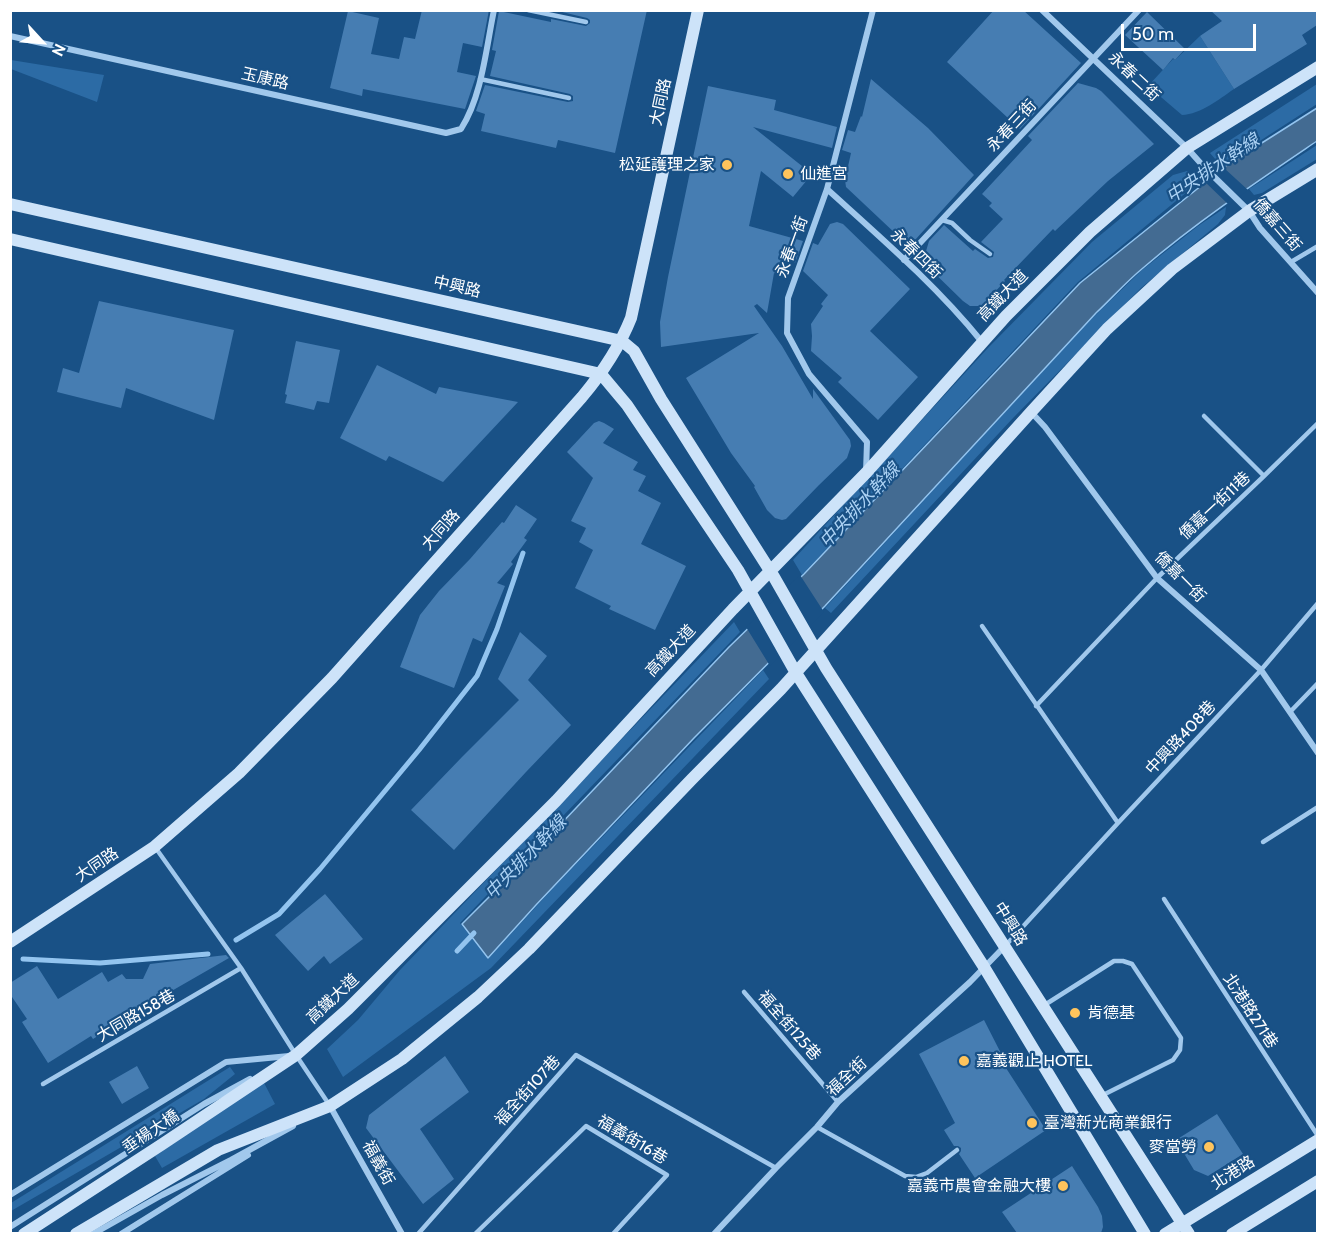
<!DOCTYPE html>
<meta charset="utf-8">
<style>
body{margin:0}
#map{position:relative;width:1328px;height:1244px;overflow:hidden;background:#195186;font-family:Cabin,sans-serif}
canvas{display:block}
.frame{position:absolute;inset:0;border:12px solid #fff;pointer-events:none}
.north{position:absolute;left:12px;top:12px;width:60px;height:60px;-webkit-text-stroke:4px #195186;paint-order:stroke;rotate:116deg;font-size:16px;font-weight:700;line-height:24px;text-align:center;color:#fff}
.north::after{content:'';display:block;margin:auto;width:21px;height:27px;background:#fff;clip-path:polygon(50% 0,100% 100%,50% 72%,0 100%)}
.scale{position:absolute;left:1121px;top:24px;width:135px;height:27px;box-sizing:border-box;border:3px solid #fff;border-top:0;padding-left:8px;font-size:18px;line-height:21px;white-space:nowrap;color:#fff;-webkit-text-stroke:4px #195186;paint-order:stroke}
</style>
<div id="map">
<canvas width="1328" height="1244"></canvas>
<div class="frame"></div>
<div class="north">N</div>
<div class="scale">50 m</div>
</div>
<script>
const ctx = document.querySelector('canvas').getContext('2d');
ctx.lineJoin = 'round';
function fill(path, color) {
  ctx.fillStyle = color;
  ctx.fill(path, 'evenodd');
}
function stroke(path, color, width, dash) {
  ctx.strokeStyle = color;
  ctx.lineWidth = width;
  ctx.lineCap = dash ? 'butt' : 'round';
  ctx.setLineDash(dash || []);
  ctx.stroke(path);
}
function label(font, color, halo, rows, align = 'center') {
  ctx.font = font + ' Cabin,"Noto Sans TC",sans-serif';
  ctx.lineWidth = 4.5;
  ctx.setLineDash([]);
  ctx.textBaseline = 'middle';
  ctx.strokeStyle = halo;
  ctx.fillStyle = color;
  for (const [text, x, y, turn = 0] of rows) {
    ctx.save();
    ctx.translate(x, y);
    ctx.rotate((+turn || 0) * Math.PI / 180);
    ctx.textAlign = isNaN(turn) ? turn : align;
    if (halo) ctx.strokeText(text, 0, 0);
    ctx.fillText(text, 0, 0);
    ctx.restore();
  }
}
const green = new Path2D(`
 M 1200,36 L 1234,89 C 1218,100 1201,114 1182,115 L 1148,86 L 1173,59 L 1175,60 Z
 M 11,60 L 104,75 L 97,102 L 11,69 Z
 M 1317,84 L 1317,104 L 1221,166 L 1210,153 Z
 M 1317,145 L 1317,159 L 1262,193 L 1254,195 L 1249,189 Z
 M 1187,171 L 1199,182 L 1078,282 L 802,575 L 793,560 L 987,349 L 1092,242 L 1173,175 Z
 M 1226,207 L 1225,215 L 1218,224 L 1141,288 L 1014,417 L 831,613 L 825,608 L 1081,329 L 1142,270 L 1198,226 Z
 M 734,622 L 740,632 L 460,923 L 488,959 L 555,886 L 763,670 L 769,679 L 491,968 L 343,1077 L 327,1049 L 358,1020 L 400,970 Z
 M 230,1067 L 235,1074 L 204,1099 L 11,1211 L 11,1203 Z
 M 263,1081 L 275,1104 L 162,1168 L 155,1156 Z`);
const water = new Path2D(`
 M 1317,108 L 1317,141 C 1258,181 1198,221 1143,268 C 1126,282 1112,298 1096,313 L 825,606 L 694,738 L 536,905 L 488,958 L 462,924 L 538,848 L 729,647 L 804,574 L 1080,283 L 1227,165 Z`);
const pier = new Path2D(`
 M 1224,168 L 1248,190 L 1229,205 L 1204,181 Z
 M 800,575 L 824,612 L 770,666 L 746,627 Z`);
const stream = new Path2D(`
 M 236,940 L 279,914 L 320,869 L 419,750 L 477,676 L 497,629 L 523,553
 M 457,951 L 474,933
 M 23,959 L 100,963 L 208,954`);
const building = new Path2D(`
 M 422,10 L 489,10 L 482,47 L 463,43 L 457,72 L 476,76 L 465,109 L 363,89 L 362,96 L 330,88 L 348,11 L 379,18 L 371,54 L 399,59 L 404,37 L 415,39 Z
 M 554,10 L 647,10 L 615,153 L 558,140 L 556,148 L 481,131 L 485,114 L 476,111 L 485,85 L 568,102 L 573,101 L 573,96 L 570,94 L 490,76 L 496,51 L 492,50 L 499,11 L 551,22 L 551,19 L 586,26 L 590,23 L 590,20 L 587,18 Z
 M 994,10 L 1023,10 L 1081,63 L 1020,129 L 947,62 Z
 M 1210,10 L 1317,10 L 1317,25 L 1302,35 L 1307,44 L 1234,89 L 1200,36 L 1222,21 Z
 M 1147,12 L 1185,49 L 1175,60 L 1173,58 L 1163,70 L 1125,35 Z
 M 871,79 L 928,128 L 974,175 L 915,240 L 906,239 L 897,235 L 846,187 L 845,180 L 851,153 L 842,150 L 848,130 L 855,132 L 861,116 L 862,117 Z
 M 1078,83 L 1096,88 L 1101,91 L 1154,144 L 1108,181 L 1055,231 L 1053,229 L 1004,280 L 1005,281 L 982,306 L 970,306 L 963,301 L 924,263 L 924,258 L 929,241 L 944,225 L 973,251 L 975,249 L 988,258 L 993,257 L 994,252 L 981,242 L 1003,219 L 989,206 L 992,203 L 982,194 L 1032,140 L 1028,136 Z
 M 708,86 L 776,100 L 774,110 L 837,127 L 832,148 L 753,127 L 812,174 L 793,197 L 761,171 L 749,226 L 803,241 L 795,263 L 786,254 L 781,275 L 774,273 L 767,313 L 757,304 L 754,306 L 782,346 L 813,399 L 813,389 L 850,440 L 851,446 L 847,458 L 819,485 L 786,519 L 782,520 L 775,518 L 767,510 L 754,487 L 755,486 L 731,453 L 686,378 L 759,333 L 661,347 L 660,322 L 668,277 Z
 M 837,222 L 843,224 L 910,289 L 870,331 L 918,377 L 878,420 L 838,382 L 842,378 L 811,351 L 812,336 L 811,324 L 823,306 L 821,304 L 828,295 L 803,271 L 813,243 L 818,245 L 830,224 Z
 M 99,301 L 234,330 L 214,420 L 126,388 L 121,408 L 57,392 L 63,368 L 79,373 Z
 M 296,341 L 340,350 L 329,403 L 317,401 L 314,410 L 285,403 L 287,395 L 285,394 Z
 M 377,365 L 436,394 L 439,387 L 518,402 L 443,482 L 389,456 L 386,461 L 340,438 Z
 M 599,421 L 604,423 L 614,429 L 603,443 L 638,462 L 633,470 L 646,476 L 638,491 L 661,503 L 641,544 L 686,566 L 655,630 L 609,609 L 611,606 L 575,588 L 593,550 L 579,542 L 586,528 L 571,521 L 593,478 L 567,452 L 594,423 Z
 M 516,505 L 537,519 L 524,538 L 527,540 L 511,562 L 513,564 L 497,583 L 505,586 L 482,642 L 473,638 L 454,688 L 400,667 L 420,615 L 439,591 L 470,559 L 502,522 L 504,523 Z
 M 520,632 L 547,656 L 528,680 L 571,725 L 526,772 L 454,850 L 411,810 L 462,757 L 519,700 L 498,679 Z
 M 325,894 L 363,939 L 330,964 L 324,956 L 308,971 L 275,935 Z
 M 226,955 L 229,958 L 142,1008 L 93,1039 L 91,1036 L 48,1063 L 22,1022 L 27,1019 L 10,994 L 10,983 L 37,966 L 58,999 L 102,972 L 108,982 L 122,974 L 126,979 L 143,979 L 150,964 Z
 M 984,1020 L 1008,1067 L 1006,1068 L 1046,1130 L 975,1178 L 959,1154 L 961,1151 L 961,1148 L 958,1146 L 954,1146 L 944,1130 L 955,1123 L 919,1054 Z
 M 445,1056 L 469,1092 L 420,1129 L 454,1179 L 423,1204 L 366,1128 L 369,1115 Z
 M 137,1066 L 149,1088 L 122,1104 L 109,1082 Z
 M 1217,1114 L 1243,1154 L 1208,1176 L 1194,1170 L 1176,1140 Z
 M 1072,1166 L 1098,1207 L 1102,1216 L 1103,1227 L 1101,1233 L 1017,1233 L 1002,1212 Z`);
const lane = new Path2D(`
 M 528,10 L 586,22
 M 480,79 L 569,98
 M 942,220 L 952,223 L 970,240 L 990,254
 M 1291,262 L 1318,246
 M 1204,416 L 1264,476
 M 982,626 L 1118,823
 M 1036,706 L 1157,578 L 1264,476 L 1318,423
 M 1290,712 L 1318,683
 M 1263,842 L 1318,807
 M 155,847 L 241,968 L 296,1055 L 330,1106
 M 1164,899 L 1318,1136
 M 1006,945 L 1118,823 L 1261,670 L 1318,603
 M 744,992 L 838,1102
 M 1043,1006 L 1114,961 L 1123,961 L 1132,964 L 1181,1038 L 1180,1050 L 1173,1060 L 1103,1095
 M 43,1084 L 241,968
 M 817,1127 L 905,1176 L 916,1177 L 927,1173 L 957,1150
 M 418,1234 L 576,1055 L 776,1168
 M 475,1234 L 586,1126 L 667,1175 L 613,1234`);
const street = new Path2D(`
 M 1042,10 L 1187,148 L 1204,167 L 1249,211 L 1260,228 L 1318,293
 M 10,36 L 446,133 L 461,129 C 482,96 486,49 494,10
 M 827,189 C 880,237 937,286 982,342
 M 904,260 L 1139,10
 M 1031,412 L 1045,427 L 1157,578 L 1261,670 L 1318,753
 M 866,472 L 867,442 L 809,374 L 787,333 L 788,298 L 827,189 L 873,10
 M 330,1106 L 402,1234
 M 10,1195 L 226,1062 L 289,1056
 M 10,1227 L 204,1104 L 250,1079
 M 93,1234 L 162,1195 L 231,1160 L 293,1126
 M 121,1234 L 248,1155
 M 714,1234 L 776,1168 L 817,1127 L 838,1102 L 970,982 L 1004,947`);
const secondary = new Path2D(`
 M 10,204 L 622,341 L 634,351 L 661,399 L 774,577 L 826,668 L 1189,1234
 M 10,239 L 601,374 L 627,405 L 738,570 L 796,673 L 984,967 L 1145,1234
 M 10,942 L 154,847 L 239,773 L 332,678 L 582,397 C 603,372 619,348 631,318 L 698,10
 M 24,1234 L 161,1145 L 296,1055 L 348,1009 L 556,801 L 733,609 L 866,473 L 1006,316 L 1090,232 L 1187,148 L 1318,67
 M 76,1234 L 218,1150 L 330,1106 L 402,1059 L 478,997 L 529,949 L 692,779 L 781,689 L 1031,412 L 1107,329 L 1172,269 L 1249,211 L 1318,169
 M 1165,1234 L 1318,1140
 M 1232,1234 L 1318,1181`);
const markers = [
 [727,165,6,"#ffc45c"],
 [788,174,6,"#ffc45c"],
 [1075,1013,6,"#ffc45c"],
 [964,1061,6,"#ffc45c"],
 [1032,1123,6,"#ffc45c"],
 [1209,1147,6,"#ffc45c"],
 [1063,1186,6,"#ffc45c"]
];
const streetNames = [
 ["永春二街",1134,77,43],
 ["玉康路",265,79,13],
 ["大同路",661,102,-78],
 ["永春三街",1012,126,-47],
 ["僑嘉三街",1277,225,49],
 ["永春一街",792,247,-70],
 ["永春四街",916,254,44],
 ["中興路",457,287,13],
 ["高鐵大道",1003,296,-46],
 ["僑嘉一街11巷",1215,506,-43],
 ["大同路",441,530,-48],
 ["僑嘉一街",1180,577,45],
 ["高鐵大道",671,651,-47],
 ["中興路408巷",1181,738,-47],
 ["大同路",97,865,-34],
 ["中興路",1010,924,58],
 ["高鐵大道",333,999,-43],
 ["北港路271巷",1250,1011,57],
 ["大同路158巷",136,1016,-30],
 ["福全街125巷",789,1026,49],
 ["福全街",847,1077,-43],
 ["福全街107巷",528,1091,-48],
 ["垂楊大橋",151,1132,-34],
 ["福義街16巷",632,1140,31],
 ["福義街",378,1163,61],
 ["北港路",1233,1173,-32]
];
const poiNames = [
 ["松延護理之家",715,165,"right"],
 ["仙進宮",800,174],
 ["肯德基",1087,1013],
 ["嘉義觀止 HOTEL",976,1061],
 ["臺灣新光商業銀行",1044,1123],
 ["麥當勞",1197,1147,"right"],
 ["嘉義市農會金融大樓",1051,1186,"right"]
];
const waterNames = [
 ["中央排水幹線",1213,169,-34],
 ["中央排水幹線",860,506,-47],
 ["中央排水幹線",526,858,-46]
];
fill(green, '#2c6ba5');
fill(water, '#436b92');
stroke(water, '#93c4ef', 1.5);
fill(pier, '#195186');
stroke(stream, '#93c4ef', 5);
fill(building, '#467db2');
stroke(lane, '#a1c8ec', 4.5);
stroke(street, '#a1c8ec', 6);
stroke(secondary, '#cde3f9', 12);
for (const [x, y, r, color] of markers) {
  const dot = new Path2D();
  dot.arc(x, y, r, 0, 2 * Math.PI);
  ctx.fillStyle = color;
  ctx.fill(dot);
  stroke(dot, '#195186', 2);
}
label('16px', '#fff', '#195186', streetNames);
label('16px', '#fff', '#195186', poiNames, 'left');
label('italic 18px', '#acd2f4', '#195186', waterNames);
</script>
